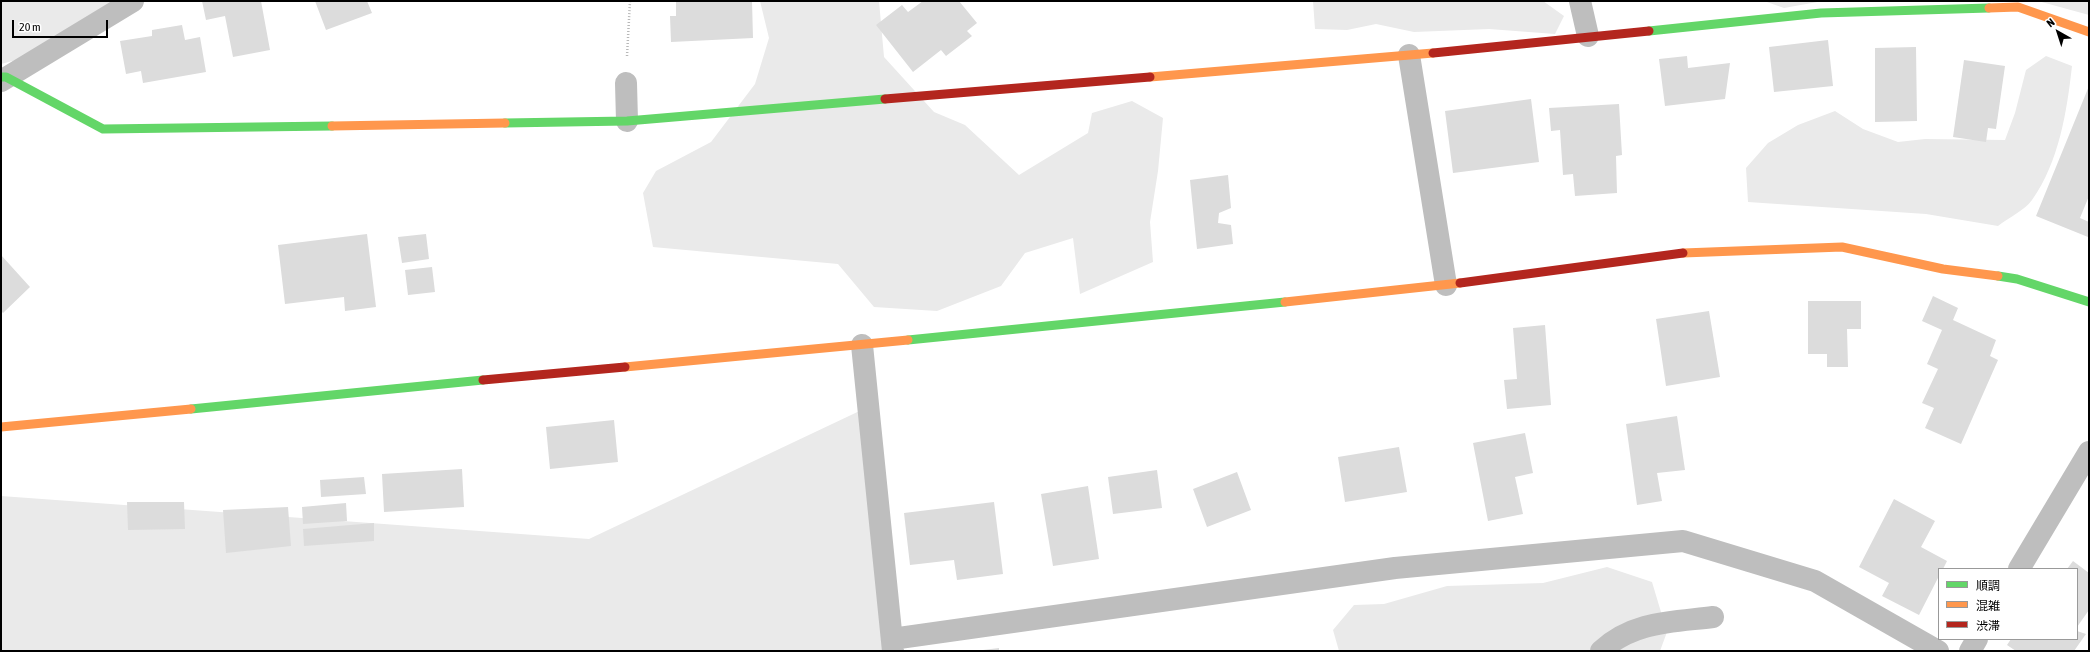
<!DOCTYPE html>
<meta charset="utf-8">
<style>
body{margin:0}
#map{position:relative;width:2090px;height:652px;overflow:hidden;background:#fff;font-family:"Asap Condensed","Noto Sans JP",sans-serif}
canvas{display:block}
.frame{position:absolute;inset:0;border:2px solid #000;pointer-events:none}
.legend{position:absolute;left:1938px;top:568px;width:140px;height:72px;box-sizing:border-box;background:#fff;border:1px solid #999;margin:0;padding:5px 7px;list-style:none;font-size:12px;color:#000}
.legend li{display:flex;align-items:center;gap:8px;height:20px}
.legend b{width:20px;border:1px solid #999}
.north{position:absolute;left:2038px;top:12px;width:40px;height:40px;-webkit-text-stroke:3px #fff;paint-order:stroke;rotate:321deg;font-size:11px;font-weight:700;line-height:16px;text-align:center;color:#000}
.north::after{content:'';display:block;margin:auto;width:14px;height:18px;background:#000;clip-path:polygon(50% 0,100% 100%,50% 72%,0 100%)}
.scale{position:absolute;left:12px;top:20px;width:96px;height:18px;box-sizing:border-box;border:2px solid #000;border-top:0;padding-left:5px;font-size:12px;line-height:14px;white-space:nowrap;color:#000;-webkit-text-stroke:3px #fff;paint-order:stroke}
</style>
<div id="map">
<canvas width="2090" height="652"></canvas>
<div class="frame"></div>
<ul class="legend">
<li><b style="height:5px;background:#63d668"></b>順調</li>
<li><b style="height:5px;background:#ff974d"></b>混雑</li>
<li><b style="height:5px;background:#b3261e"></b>渋滞</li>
</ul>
<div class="north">N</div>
<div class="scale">20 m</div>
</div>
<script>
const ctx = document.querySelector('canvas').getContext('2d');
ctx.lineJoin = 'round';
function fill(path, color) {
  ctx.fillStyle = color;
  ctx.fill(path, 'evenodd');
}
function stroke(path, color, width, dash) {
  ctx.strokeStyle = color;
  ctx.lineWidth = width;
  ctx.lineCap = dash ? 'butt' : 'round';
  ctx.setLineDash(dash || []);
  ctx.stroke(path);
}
const green = new Path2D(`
 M 1,1 L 118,1 L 47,52 L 1,64 Z
 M 760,1 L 879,1 L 884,57 L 934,112 L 965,125 L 1019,175 L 1088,133 L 1092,113 L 1132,101 L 1163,118 L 1158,171 L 1150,222 L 1153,262 L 1080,294 L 1073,238 L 1025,253 L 1001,286 L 937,311 L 874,307 L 838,264 L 653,247 L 643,193 L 656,171 L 711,142 L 755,84 L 769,38 Z
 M 1313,1 L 1543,1 L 1564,16 L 1555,34 L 1489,29 L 1414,32 L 1376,24 L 1347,30 L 1315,29 Z
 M 1764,1 L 1823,1 L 1784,8 Z
 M 2038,1 L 2089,1 L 2089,15 Z
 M 2046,56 L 2072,66 C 2067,111 2059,162 2032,200 C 2025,210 2008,218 1998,226 L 1926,214 L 1748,202 L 1746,168 L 1768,143 L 1798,125 L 1835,111 L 1863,129 L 1898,142 L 1925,139 L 2005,140 L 2015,113 L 2026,70 Z
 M 868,407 L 900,651 L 1,651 L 1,496 L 589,539 Z
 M 1607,567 L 1652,582 L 1667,632 L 1660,651 L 1339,651 L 1333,630 L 1354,605 L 1384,604 L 1447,586 L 1543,583 Z`);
const building = new Path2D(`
 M 202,1 L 261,1 L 270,50 L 233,57 L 225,16 L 206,20 Z
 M 315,1 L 367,1 L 372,13 L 326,30 Z
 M 676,1 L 752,1 L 753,38 L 671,42 L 670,16 L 676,16 Z
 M 923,1 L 959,1 L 977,23 L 967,31 L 972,36 L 946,56 L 941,50 L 913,72 L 876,25 L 902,5 L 908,12 Z
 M 182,25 L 185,40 L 200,37 L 206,72 L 143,83 L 141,71 L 126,74 L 120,41 L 152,36 L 152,30 Z
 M 1828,40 L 1833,86 L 1774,92 L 1769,47 Z
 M 1916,47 L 1917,121 L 1875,122 L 1875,48 Z
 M 1687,56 L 1688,68 L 1730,63 L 1725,99 L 1665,106 L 1659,59 Z
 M 1964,60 L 2005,66 L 1996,129 L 1988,128 L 1986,142 L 1953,137 Z
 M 2089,86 L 2089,196 L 2080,218 L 2089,222 L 2088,237 L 2036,216 Z
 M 1531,99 L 1539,162 L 1453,173 L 1445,111 Z
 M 1619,104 L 1622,155 L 1616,156 L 1617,193 L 1575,196 L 1573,174 L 1563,175 L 1560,130 L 1551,131 L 1549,108 Z
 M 1228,175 L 1231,208 L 1219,213 L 1218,223 L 1231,225 L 1233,244 L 1197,249 L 1190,180 Z
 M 367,234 L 376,307 L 345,311 L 344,297 L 285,304 L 278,245 Z
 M 426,234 L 429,259 L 402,263 L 398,237 Z
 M 1,255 L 30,287 L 3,313 L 1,311 Z
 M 432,267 L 435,292 L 408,295 L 405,270 Z
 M 1933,296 L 1958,308 L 1953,320 L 1996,340 L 1990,356 L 1998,360 L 1961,444 L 1925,428 L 1934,408 L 1922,403 L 1938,369 L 1927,364 L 1942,330 L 1922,321 Z
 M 1808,301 L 1861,301 L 1861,329 L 1847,329 L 1848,367 L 1827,367 L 1827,354 L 1808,354 Z
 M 1709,311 L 1720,377 L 1666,386 L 1656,319 Z
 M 1545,325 L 1551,405 L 1507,409 L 1504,380 L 1517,379 L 1513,328 Z
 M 1677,416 L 1685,470 L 1657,473 L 1662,501 L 1637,505 L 1626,424 Z
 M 614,420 L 618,462 L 550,469 L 546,427 Z
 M 1525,433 L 1533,473 L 1515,477 L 1523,514 L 1488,521 L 1473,443 Z
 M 1399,447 L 1407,492 L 1345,502 L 1338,457 Z
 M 462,469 L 464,507 L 384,512 L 382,474 Z
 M 1157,470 L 1162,508 L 1113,514 L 1108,477 Z
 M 1237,472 L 1251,510 L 1207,527 L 1193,489 Z
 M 364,477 L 366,494 L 321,497 L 320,480 Z
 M 1088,486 L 1099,559 L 1053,566 L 1041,494 Z
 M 1894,499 L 1935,521 L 1921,547 L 1947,561 L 1943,569 L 1939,569 L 1939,576 L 1919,615 L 1882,596 L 1889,583 L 1859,567 Z
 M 127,502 L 184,502 L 185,529 L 128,530 Z
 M 994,502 L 1003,574 L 957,580 L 954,560 L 910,565 L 904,513 Z
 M 346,503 L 347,521 L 303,524 L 302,507 Z
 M 288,507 L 291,546 L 226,553 L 223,510 Z
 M 374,523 L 374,541 L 304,546 L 303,529 Z
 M 2073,561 L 2089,573 L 2089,610 L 2077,627 L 2077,569 L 2067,569 Z
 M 2077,631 L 2086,634 L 2074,651 L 2016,651 L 2007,645 L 2011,639 L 2077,639 Z
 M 999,648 L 999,651 L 983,651 L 983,650 Z`);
const path = new Path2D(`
 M 627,56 L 630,1`);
const street = new Path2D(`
 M 1580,1 L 1588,36
 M 1409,55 L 1446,285
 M 1,81 L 133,1
 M 626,83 L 627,121
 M 862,345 L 893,651
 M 2019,569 L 2089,452
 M 892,639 L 1395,568 L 1683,541 L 1815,581 L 1938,651
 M 1601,651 C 1633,621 1673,622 1713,617
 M 1970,651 L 1977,639`);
const fast = new Path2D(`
 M 1649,31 L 1821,13 L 1989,8
 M 1,77 L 6,77 L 103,129 L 332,126
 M 505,123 L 627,121 L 885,99
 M 1998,276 L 2017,279 L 2089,302
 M 908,340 L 1285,302
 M 191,409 L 483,380`);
const slow = new Path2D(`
 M 1989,8 L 2018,7 L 2089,32
 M 1150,77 L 1433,53
 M 332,126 L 505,123
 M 1683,253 L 1842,247 L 1943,269 L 1998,276
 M 1285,302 L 1460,283
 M 625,367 L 908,340
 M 1,427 L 191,409`);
const jam = new Path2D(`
 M 1433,53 L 1649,31
 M 885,99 L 1150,77
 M 1460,283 L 1683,253
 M 483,380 L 625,367`);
fill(green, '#eaeaea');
fill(building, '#dcdcdc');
stroke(path, '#b8b8b8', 2.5, [1, 2]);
stroke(street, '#bebebe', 22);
stroke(fast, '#63d668', 9);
stroke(slow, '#ff974d', 9);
stroke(jam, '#b3261e', 9);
</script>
